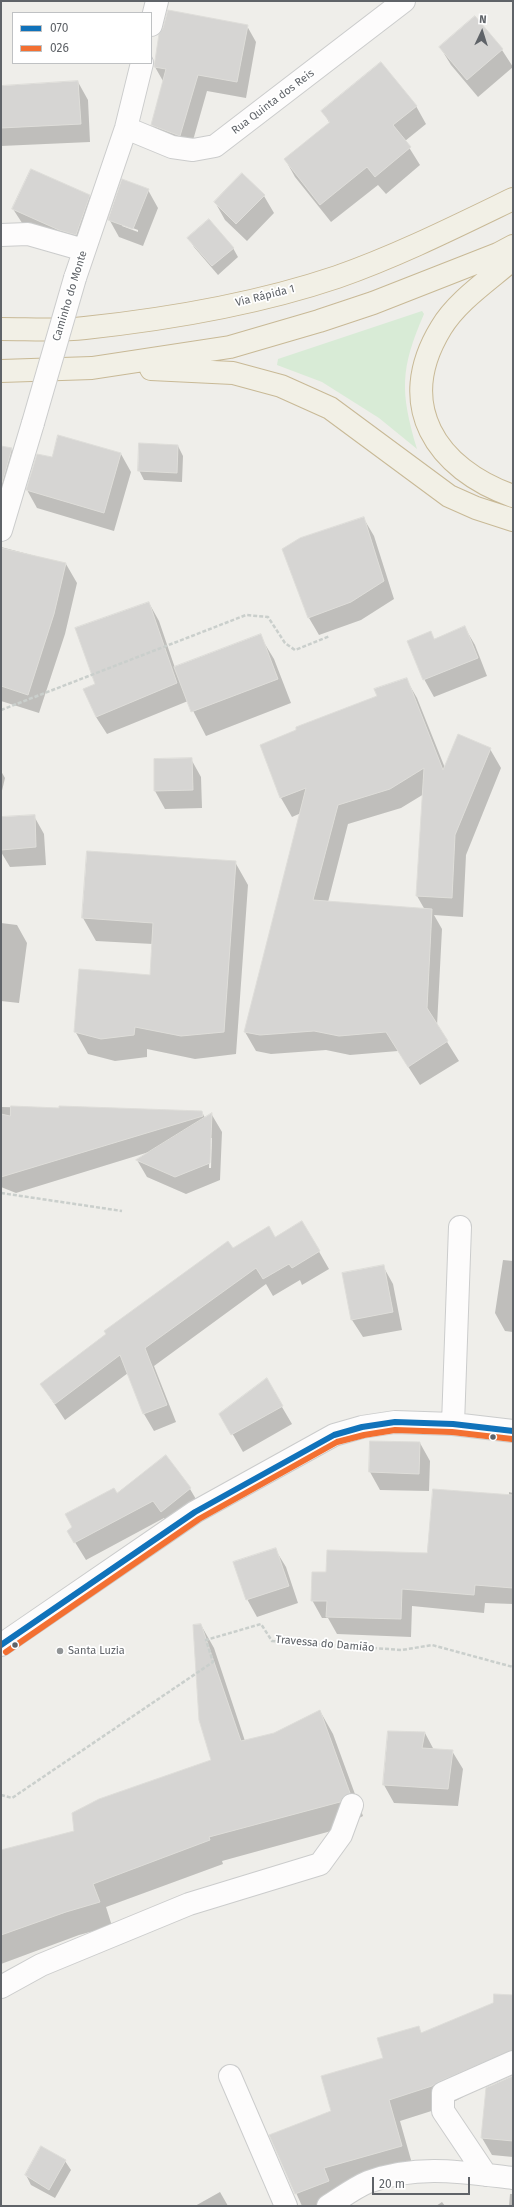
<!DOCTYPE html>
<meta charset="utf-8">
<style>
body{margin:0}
#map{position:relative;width:514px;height:2207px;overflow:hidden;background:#efeeea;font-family:"Fira Sans",sans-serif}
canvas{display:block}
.frame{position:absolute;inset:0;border:2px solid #5f6368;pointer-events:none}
.legend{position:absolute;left:12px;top:12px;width:140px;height:52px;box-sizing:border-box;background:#fff;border:1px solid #bfc1c3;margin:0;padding:5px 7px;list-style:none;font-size:12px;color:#5f6368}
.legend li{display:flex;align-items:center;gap:8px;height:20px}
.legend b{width:20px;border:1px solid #bfc1c3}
.north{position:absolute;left:462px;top:12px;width:40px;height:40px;-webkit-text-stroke:3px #fff;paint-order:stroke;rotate:4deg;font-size:11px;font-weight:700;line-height:16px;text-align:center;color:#5f6368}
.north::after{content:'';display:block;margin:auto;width:14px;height:18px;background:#5f6368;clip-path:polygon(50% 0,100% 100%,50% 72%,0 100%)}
.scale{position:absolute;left:372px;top:2177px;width:98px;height:18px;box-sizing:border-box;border:2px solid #5f6368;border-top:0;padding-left:5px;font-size:12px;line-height:14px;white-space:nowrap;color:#5f6368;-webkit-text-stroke:3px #fff;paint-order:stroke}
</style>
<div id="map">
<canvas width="514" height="2207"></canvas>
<div class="frame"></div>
<ul class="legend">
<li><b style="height:5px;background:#1072ba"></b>070</li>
<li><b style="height:5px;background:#f37032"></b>026</li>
</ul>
<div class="north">N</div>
<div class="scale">20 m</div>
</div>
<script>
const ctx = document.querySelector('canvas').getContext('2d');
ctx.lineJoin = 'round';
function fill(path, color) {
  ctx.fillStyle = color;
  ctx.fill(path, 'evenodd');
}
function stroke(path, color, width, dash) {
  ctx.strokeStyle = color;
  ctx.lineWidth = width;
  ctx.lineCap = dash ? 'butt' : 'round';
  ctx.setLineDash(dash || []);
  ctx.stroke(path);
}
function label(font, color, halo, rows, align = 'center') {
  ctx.font = font + ' "Fira Sans",sans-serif';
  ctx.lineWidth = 3.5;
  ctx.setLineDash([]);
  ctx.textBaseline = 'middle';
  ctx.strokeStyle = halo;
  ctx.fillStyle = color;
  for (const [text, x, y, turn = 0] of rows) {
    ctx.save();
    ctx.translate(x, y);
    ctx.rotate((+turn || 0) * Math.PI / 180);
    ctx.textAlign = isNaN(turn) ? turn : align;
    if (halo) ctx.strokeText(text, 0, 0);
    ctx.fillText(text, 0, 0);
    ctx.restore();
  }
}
const green = new Path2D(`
 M 422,311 L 424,314 C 400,369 400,392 417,449 L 379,418 L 322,382 L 277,365 L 278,359 Z`);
const shadow = new Path2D(`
 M 475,18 L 502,50 L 513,67 L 478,97 L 451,65 L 440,47 Z
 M 247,26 L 256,42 L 246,98 L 207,91 L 190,151 L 161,141 L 152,124 L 163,81 L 155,67 Z
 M 78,82 L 88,100 L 90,142 L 1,146 L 1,87 Z
 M 416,106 L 426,124 L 405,141 L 420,165 L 386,194 L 378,185 L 331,222 L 295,177 L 285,159 L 330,124 L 323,111 Z
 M 148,190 L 158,208 L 143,246 L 119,237 L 109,219 ZM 122,224 L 138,230 L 138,232 L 122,226 Z
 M 89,196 L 100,214 L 86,252 L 24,226 L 13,209 Z
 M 264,196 L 274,213 L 247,241 L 225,220 L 215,202 Z
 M 189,238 L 233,248 L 238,257 L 218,275 L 194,247 Z
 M 178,446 L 183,456 L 182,482 L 144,480 L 139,470 Z
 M 1,447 L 12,449 L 23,468 L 1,545 Z
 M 121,454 L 131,472 L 114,531 L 37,508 L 27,490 L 38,455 L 53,458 Z
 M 364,519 L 374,536 L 394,599 L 361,620 L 319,635 L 309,618 L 284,549 Z
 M 1,547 L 66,564 L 77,583 L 65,634 L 39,713 L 1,701 Z
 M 149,603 L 159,621 L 175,668 L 260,636 L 274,659 L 291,703 L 206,736 L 188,701 L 107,734 L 96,717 L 96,684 Z
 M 465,628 L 475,645 L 487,676 L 434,697 L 424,679 L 430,632 L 435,640 Z
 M 406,679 L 417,698 L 445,768 L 490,749 L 501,768 L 466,855 L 463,917 L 434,915 L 442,929 L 437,1026 L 459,1061 L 420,1085 L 398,1051 L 350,1055 L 326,1050 L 271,1054 L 256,1051 L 245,1032 L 301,813 L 292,817 L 281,798 L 261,745 L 379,696 ZM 424,794 L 417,896 L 425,910 L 328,902 L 348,824 L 401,808 Z
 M 191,759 L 201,777 L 202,808 L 165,809 L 155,791 Z
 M 1,771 L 5,778 L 1,795 Z
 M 34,816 L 44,834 L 46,865 L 10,867 L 1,852 L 1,837 Z
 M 88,852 L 235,862 L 248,885 L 236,1054 L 195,1059 L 147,1049 L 147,1057 L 115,1061 L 88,1054 L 75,1031 L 151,976 L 153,944 L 96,941 L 83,918 Z
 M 1,923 L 17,925 L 27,943 L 19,1003 L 1,1001 Z
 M 1,1107 L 202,1112 L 205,1118 L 212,1115 L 222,1132 L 220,1180 L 186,1194 L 147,1177 L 137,1160 L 149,1152 L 16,1193 L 1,1187 ZM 210,1138 L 212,1138 L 211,1168 L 209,1168 Z
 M 302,1222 L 329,1269 L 302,1285 L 300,1280 L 273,1296 L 266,1284 L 154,1366 L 176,1422 L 154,1431 L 144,1414 L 128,1373 L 65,1420 L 41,1384 L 232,1249 L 274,1238 Z
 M 503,1260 L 513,1261 L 513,1332 L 505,1331 L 495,1313 Z
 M 383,1266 L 393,1284 L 402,1330 L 363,1337 L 352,1320 Z
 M 266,1380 L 292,1424 L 243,1452 L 221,1414 Z
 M 371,1442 L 420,1443 L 430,1461 L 429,1491 L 380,1490 L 370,1472 Z
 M 166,1456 L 190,1489 L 200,1506 L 171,1529 L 164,1518 L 86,1560 L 68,1531 Z
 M 509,1492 L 513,1493 L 513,1604 L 485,1603 L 484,1613 L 412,1606 L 411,1637 L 337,1634 L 328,1618 L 322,1618 L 312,1600 L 327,1574 L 428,1554 L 509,1496 Z
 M 275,1549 L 286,1567 L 298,1603 L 257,1617 L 247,1599 Z
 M 201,1625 L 214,1648 L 245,1741 L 275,1734 L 320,1711 L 333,1734 L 363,1816 L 357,1819 L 353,1825 L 222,1861 L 223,1864 L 106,1907 L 112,1926 L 79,1935 L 1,1964 L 1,1861 L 76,1832 L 212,1760 Z
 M 425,1733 L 434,1750 L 452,1751 L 463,1769 L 458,1806 L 394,1803 L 384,1785 Z
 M 513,1996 L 513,2070 L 456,2085 L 463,2097 L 444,2107 L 400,2121 L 413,2167 L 330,2206 L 302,2206 L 270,2135 L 332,2111 L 386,2070 L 418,2027 L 422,2034 Z
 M 513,2082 L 513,2157 L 492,2155 L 482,2138 Z
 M 42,2148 L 65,2161 L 71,2170 L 55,2198 L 31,2185 L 26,2175 Z
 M 220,2192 L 228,2206 L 195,2206 Z
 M 510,2194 L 513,2194 L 513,2206 L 509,2206 Z
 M 442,2202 L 445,2206 L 436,2206 Z`);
const building = new Path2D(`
 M 168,10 L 248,25 L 237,82 L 198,75 L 180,136 L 151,125 L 166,69 L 154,67 L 159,34 L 163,28 Z
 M 475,16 L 503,49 L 467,80 L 439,47 Z
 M 381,62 L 417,106 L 393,125 L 411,147 L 375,177 L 367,167 L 320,205 L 284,159 L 330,122 L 321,111 Z
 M 78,81 L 81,124 L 1,128 L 1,86 Z
 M 31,169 L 90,195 L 76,235 L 59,230 L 12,209 Z
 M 242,173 L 265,195 L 236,224 L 214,202 Z
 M 122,179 L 149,189 L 133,229 L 108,220 Z
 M 209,219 L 234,248 L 212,266 L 187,238 Z
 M 58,435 L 121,453 L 104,513 L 26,490 L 37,454 L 52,457 Z
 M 139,443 L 178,445 L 177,473 L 138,471 Z
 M 1,446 L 12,448 L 2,483 L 1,483 Z
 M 364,517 L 384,581 L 351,602 L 308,618 L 282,549 L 300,538 Z
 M 1,548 L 66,563 L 54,614 L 28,695 L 1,686 Z
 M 149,602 L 177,683 L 96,717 L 83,689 L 95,684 L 75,628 Z
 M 465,626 L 478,658 L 423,680 L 407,641 L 431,631 L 434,639 Z
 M 261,634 L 278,679 L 191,712 L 174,667 Z
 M 407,678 L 443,770 L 458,734 L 491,748 L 455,835 L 452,898 L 416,896 L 424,768 L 390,789 L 338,805 L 313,900 L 432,909 L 427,1008 L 448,1041 L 408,1067 L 386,1032 L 339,1036 L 314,1031 L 260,1035 L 244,1032 L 306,788 L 280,798 L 260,745 L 296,730 L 296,727 L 377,696 L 374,689 Z
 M 192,758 L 193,790 L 154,791 L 154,759 Z
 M 35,815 L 36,847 L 1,850 L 1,817 Z
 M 87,851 L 236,861 L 224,1032 L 181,1036 L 135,1027 L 134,1035 L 101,1039 L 74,1032 L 79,969 L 150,975 L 153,923 L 82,918 Z
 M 11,1106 L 59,1108 L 59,1106 L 202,1111 L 203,1116 L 1,1177 L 1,1114 L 10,1116 Z
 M 212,1113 L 210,1163 L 175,1177 L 136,1160 Z
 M 302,1221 L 320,1251 L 292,1268 L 289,1264 L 263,1279 L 256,1268 L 145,1348 L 167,1405 L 143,1414 L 120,1355 L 55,1404 L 40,1384 L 106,1334 L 104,1331 L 228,1241 L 233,1248 L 269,1226 L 275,1237 Z
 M 384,1265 L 393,1312 L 351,1320 L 342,1273 Z
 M 267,1378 L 283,1406 L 231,1435 L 219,1414 Z
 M 370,1441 L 420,1442 L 419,1474 L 369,1472 Z
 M 166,1455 L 191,1488 L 161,1512 L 153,1501 L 74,1543 L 67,1531 L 72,1527 L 65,1514 L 114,1488 L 117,1493 Z
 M 433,1489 L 513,1495 L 513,1588 L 475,1585 L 474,1595 L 402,1589 L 401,1619 L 326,1617 L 327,1601 L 311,1601 L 312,1572 L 326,1572 L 327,1550 L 427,1553 Z
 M 276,1548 L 289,1586 L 246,1600 L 233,1562 Z
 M 201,1624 L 241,1741 L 274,1733 L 320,1710 L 350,1793 L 344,1796 L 340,1802 L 209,1837 L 210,1840 L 93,1884 L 100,1902 L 66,1912 L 1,1935 L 1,1850 L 74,1831 L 72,1813 L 99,1799 L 211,1760 L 199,1720 L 193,1625 Z
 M 388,1731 L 425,1732 L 422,1748 L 453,1750 L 448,1789 L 383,1785 Z
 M 494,1994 L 513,1995 L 513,2050 L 438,2082 L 432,2086 L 389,2100 L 402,2146 L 324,2168 L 329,2181 L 295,2194 L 269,2135 L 331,2111 L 321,2076 L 383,2058 L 377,2038 L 419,2026 L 421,2033 L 493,2003 Z
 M 513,2076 L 513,2141 L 481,2138 L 486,2088 Z
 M 41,2146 L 66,2160 L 49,2190 L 25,2175 Z`);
const path = new Path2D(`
 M 1,710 L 246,615 L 268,617 L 285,643 L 295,650 L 330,636
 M 1,1193 L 122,1211
 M 1,1795 L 12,1798 L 213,1662 L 206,1640 L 261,1624 L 272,1641 L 402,1650 L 432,1645 L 513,1667`);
const minor = new Path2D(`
 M 151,25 L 157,1
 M 126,128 L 172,147 L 193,150 L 215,146 L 404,1
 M 1,235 L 28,234 L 84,250
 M 75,278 L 126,128 L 142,63
 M 1,530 L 33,423
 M 453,1424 L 460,1227
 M 1,1645 L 195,1512 L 334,1435 L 362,1427 L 395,1422 L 453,1424 L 513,1431
 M 1,1987 L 41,1965 L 189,1904 L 320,1864 L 341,1835 L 352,1805
 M 230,2076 L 286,2206
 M 486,2175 L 443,2111 L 443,2093 L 513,2062
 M 328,2206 C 341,2198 354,2188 368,2182 C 417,2164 463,2172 513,2178`);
const trunk = new Path2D(`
 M 513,259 C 489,280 457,301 441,328 C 394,405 436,469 513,496
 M 1,329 C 29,329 58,331 85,328 C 169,319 257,304 337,277 C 397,256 455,227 513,199
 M 151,369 L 233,373 L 281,386 L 330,408 L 449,496 L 476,508 L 513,520
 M 1,371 L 92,368 L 230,347 L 319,321 L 373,303 L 498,254 L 513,246`);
const minorBridge = new Path2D(`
 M 33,423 L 75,278`);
const bus1 = new Path2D(`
 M 1,1645 L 195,1512 L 334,1435 L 362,1427 L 395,1422 L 453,1424 L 513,1431`);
const bus2 = new Path2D(`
 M 6,1652 L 199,1519 L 337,1442 L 364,1435 L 395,1430 L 452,1432 L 512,1439`);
const markers = [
 [493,1437,3.5,"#5f6368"],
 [15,1645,3.5,"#5f6368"],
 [60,1651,4,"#919496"]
];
const streetNames = [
 ["Rua Quinta dos Reis",273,102,-37],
 ["Caminho do Monte",70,296,-73],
 ["Via Rápida 1",265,296,-14],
 ["Travessa do Damião",325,1644,5]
];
const poiNames = [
 ["Santa Luzia",68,1651]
];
fill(green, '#d8ebd6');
fill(shadow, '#0003');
fill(building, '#d6d5d3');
stroke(building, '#deddd9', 1);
stroke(minor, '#cbcccc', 24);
stroke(trunk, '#c8b996', 24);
stroke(path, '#cacfcc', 2.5, [4, 2]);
stroke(minor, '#fdfcfc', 22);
stroke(trunk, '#f2f0e6', 22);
stroke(minorBridge, '#cbcccc', 24, []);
stroke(minorBridge, '#fdfcfc', 22);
stroke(bus1, '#1072ba', 6);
stroke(bus2, '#f37032', 6);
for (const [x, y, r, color] of markers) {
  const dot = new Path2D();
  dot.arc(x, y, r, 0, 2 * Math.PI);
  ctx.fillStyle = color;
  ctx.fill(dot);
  stroke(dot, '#fff', 1.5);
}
label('11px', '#5f6368', '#fff', streetNames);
label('11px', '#5f6368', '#fff', poiNames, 'left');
</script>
